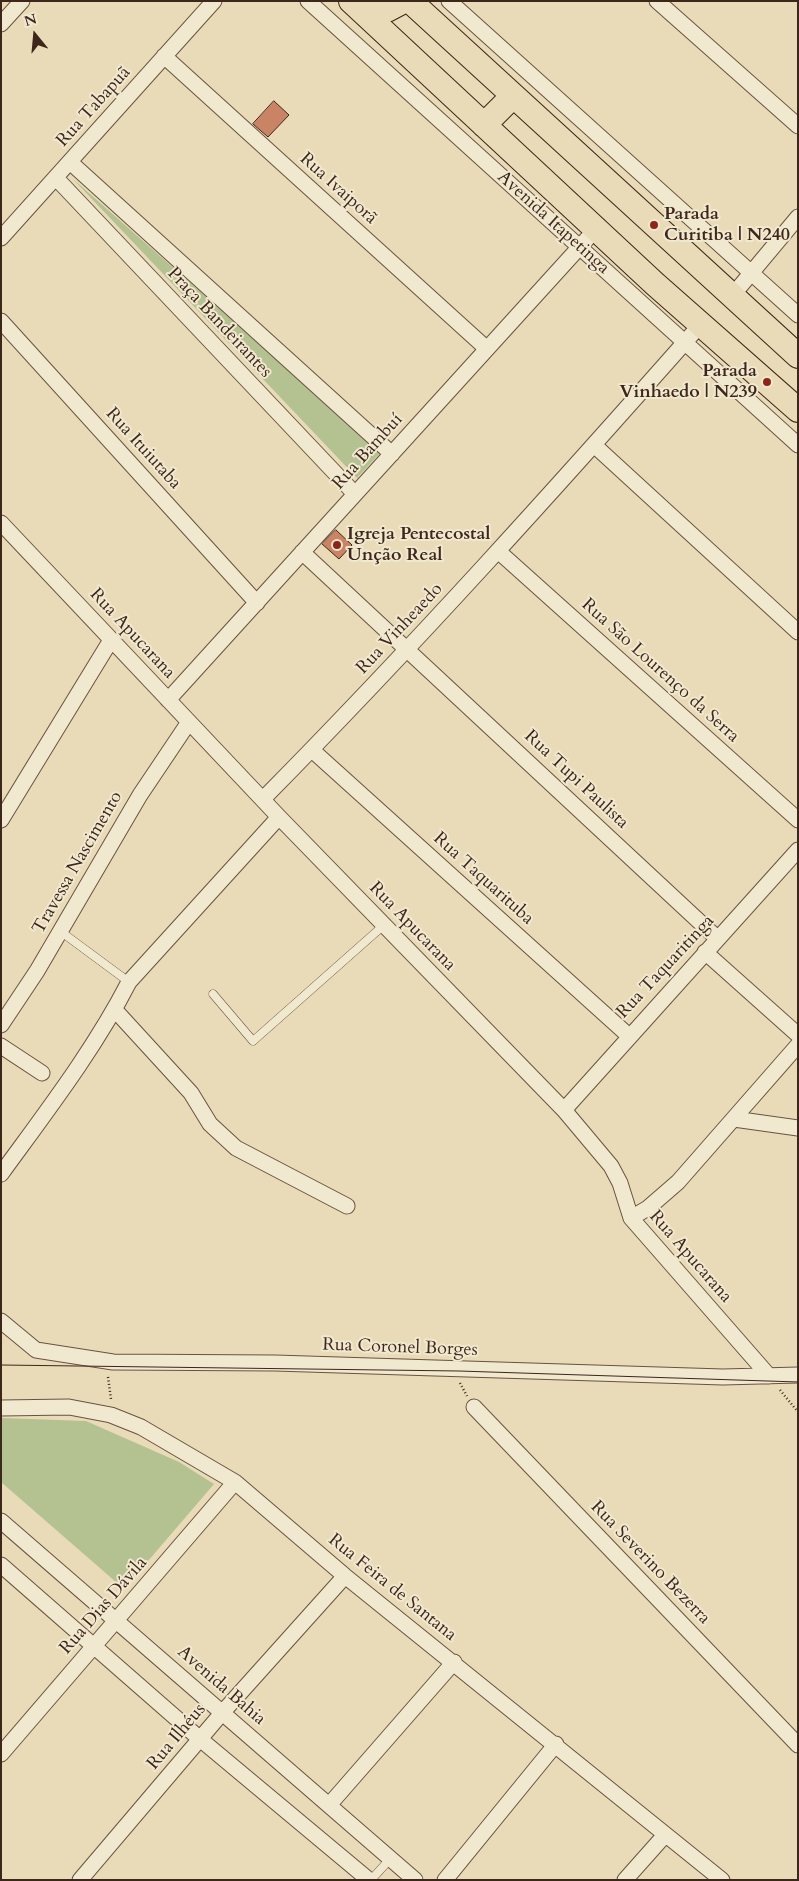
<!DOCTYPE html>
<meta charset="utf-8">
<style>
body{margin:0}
#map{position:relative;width:799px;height:1881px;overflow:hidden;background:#e9dbb7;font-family:Cardo,serif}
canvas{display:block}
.frame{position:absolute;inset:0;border:2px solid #3d261a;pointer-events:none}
.north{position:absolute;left:10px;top:10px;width:50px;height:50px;-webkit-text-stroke:4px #f1e8d0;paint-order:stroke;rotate:343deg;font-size:14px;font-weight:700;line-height:20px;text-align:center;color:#3d261a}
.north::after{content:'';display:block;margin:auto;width:18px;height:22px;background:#3d261a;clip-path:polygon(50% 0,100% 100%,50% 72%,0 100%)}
</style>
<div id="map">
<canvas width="799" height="1881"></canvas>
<div class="frame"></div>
<div class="north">N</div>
</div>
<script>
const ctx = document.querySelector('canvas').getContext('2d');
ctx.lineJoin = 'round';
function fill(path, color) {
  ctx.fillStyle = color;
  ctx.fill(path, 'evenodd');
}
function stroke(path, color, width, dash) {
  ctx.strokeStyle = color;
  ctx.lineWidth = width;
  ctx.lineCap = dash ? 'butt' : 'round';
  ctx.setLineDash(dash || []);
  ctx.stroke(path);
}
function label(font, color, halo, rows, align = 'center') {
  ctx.font = font + ' Cardo,serif';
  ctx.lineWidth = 4;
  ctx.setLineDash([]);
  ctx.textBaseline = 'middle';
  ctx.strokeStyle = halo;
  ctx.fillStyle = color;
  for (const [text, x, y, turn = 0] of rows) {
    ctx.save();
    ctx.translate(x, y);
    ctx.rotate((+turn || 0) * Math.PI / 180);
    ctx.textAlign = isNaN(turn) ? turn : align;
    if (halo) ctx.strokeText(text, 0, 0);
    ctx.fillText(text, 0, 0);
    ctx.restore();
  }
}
const green = new Path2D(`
 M 72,178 L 381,452 L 357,478 Z
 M 1,1418 L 86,1421 L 179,1462 L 214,1484 L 124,1589 L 1,1482 Z`);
const building = new Path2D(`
 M 274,101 L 289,115 L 268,137 L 253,124 Z
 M 336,530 L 352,545 L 339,559 L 322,544 Z`);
const path = new Path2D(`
 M 108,1377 L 111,1399
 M 460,1383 L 467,1396
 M 780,1390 L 798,1412`);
const lane = new Path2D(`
 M 60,931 L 129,982
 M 213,994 L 253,1041 L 384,925
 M 371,1880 L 390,1859`);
const street = new Path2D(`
 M 308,1 L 798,445
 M 449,1 L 798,315
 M 657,1 L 798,126
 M 1,24 L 22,1
 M 164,56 L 487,349
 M 70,162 L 392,454
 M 56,178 L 355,494
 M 1,238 L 214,1
 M 732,296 L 798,217
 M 1,321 L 257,603
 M 594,445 L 798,632
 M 1,523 L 279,817 L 564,1110 L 611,1166 L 620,1183 L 631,1218 L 769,1376
 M 498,551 L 798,820
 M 302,552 L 718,939
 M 168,700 L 596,229
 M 312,750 L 629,1036
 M 263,799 C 414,646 558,486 701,324
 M 1,820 L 111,640
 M 705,952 L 798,1035
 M 115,1010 L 191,1093 L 210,1124 L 236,1148 L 347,1206
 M 1,1025 L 37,971 L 140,795 L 189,722
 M 1,1046 L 42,1073
 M 564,1110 L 798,850
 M 734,1119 L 798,1128
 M 1,1174 C 46,1112 94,1050 129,982 L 279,817
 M 631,1218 L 648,1208 L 678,1182 L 798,1045
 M 1,1321 L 36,1350 L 113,1362 L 275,1363 L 723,1377 L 798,1375
 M 474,1407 L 798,1745
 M 1,1408 L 69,1407 L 111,1415 L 141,1427 L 235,1482 L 345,1576 L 722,1880
 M 1,1521 L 415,1880
 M 1,1565 L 200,1739 L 369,1880
 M 1,1754 L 235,1482
 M 330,1804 L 454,1662
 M 80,1880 L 222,1713 L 345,1576
 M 445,1880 L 556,1744
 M 625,1880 L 665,1835`);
const primary = new Path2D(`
 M 351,1 L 655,284 L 798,410
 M 366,1 L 375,7 L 387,10 L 404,1
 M 410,1 L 798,356
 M 484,125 L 513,96`);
const tram = new Path2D(`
 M 1,1365 L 459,1371 L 798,1382`);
const markers = [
 [654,225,5,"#8f2418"],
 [767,382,5,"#8f2418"],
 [337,545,5,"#8f2418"]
];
const streetNames = [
 ["Rua Tabapuã",94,107,-48],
 ["Rua Ivaiporã",338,189,42],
 ["Avenida Itapetinga",553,223,42],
 ["Praça Bandeirantes",219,323,47],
 ["Rua Ituiutaba",143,449,48],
 ["Rua Bambuí",368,452,-48],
 ["Rua Vinheaedo",400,629,-47],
 ["Rua Apucarana",132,634,47],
 ["Rua São Lourenço da Serra",660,671,42],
 ["Rua Tupi Paulista",576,780,43],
 ["Travessa Nascimento",78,863,-60],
 ["Rua Taquarituba",483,879,42],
 ["Rua Apucarana",412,927,46],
 ["Rua Taquaritinga",666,967,-47],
 ["Rua Apucarana",690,1257,49],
 ["Rua Coronel Borges",400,1348,2],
 ["Rua Severino Bezerra",650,1563,46],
 ["Rua Feira de Santana",392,1588,39],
 ["Rua Dias Dávila",104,1606,-49],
 ["Avenida Bahia",221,1686,41],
 ["Rua Ilhéus",177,1737,-50]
];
const poiNames = [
 ["Parada",664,215],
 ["Curitiba | N240",664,236],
 ["Parada",757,372,"right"],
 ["Vinhaedo | N239",757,393,"right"],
 ["Igreja Pentecostal",347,535],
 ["Unção Real",347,556]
];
fill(green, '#b4c190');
fill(building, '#ca8465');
stroke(building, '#3d261a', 1);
stroke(lane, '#685341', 9);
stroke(street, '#685341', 17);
stroke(primary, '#3d261a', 26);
stroke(path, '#3d261a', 2.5, [1, 2.5]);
stroke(lane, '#f1e8d0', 8);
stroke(street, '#f1e8d0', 15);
stroke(primary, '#e9dbb7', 24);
stroke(tram, '#3d261a', 1);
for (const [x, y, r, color] of markers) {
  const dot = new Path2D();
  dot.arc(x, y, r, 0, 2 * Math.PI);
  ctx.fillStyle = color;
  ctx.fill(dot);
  stroke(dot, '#f1e8d0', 2);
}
label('18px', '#3d261a', '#f1e8d0', streetNames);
label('bold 18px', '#3d261a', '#f1e8d0', poiNames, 'left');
</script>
